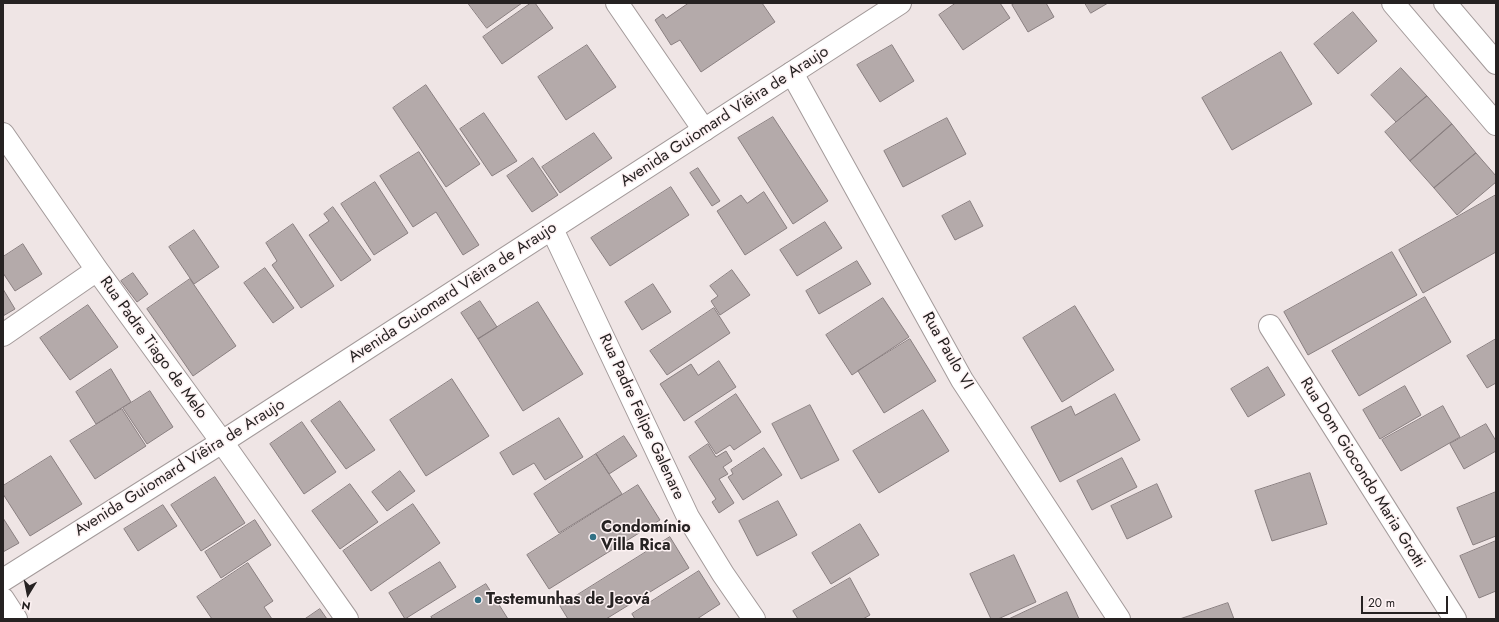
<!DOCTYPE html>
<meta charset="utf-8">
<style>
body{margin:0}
#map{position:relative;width:1499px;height:622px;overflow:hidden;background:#efe5e5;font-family:Jost,sans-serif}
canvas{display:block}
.frame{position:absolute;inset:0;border:4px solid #262222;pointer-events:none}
.north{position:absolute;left:8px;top:574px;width:40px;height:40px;-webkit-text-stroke:3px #fdf2f3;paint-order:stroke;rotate:190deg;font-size:11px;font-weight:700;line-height:16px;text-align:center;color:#262222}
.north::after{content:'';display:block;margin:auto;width:14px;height:18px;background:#262222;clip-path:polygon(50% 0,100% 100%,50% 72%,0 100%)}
.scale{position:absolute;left:1361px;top:596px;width:87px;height:18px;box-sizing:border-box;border:2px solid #262222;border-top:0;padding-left:5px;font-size:12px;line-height:14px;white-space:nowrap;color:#262222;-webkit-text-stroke:3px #fdf2f3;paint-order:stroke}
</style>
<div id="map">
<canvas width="1499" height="622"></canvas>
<div class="frame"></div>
<div class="north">N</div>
<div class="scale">20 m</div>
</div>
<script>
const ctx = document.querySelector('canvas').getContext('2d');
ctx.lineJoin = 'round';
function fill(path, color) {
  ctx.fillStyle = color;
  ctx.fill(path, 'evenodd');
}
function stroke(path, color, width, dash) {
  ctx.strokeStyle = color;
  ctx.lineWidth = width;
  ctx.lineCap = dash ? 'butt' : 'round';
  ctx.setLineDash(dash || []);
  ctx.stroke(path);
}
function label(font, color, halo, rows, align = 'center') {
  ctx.font = font + ' Jost,sans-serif';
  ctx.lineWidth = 3;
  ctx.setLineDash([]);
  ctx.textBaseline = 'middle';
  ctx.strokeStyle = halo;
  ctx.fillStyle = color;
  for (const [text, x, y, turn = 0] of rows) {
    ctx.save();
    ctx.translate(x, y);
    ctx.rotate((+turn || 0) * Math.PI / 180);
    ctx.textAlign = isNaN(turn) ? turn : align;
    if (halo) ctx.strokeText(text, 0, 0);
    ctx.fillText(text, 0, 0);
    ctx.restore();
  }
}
const building = new Path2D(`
 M 468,3 L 522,3 L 487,28 Z
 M 531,3 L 535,3 L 553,28 L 502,64 L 483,37 Z
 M 689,3 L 762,3 L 775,22 L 701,72 L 680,40 L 671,45 L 655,20 L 663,14 L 666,18 Z
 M 956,3 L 1000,3 L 1010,18 L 963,50 L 939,15 Z
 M 1016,3 L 1046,3 L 1054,17 L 1028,32 L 1012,5 Z
 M 1085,3 L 1108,3 L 1091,13 Z
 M 1353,12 L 1377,41 L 1338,74 L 1314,44 Z
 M 587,45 L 616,87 L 566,120 L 538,77 Z
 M 892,45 L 914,81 L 880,102 L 857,65 Z
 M 1281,52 L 1312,104 L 1232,150 L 1202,98 Z
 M 1401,68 L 1427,96 L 1396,122 L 1371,95 Z
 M 426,85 L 480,164 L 446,187 L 393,108 Z
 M 1427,96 L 1452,124 L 1410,161 L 1385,132 Z
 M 484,113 L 517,161 L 492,176 L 460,129 Z
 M 773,117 L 828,201 L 793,224 L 738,138 Z
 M 947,118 L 966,154 L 903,187 L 884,151 Z
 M 1452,124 L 1476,153 L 1434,188 L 1410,161 Z
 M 594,133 L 612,158 L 560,193 L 542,167 Z
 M 419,152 L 479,245 L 463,255 L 436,212 L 413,227 L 380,176 Z
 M 1476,153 L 1496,176 L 1496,182 L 1457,215 L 1434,188 Z
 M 533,158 L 558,195 L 532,212 L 507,176 Z
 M 698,168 L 720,201 L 712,206 L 690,173 Z
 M 375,182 L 408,233 L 374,255 L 341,204 Z
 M 671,187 L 689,215 L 610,266 L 591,238 Z
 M 764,192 L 787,228 L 745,255 L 717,211 L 741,195 L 747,203 Z
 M 1496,195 L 1496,252 L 1423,293 L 1399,250 Z
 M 970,201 L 983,226 L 955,240 L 942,216 Z
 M 333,207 L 371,260 L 341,281 L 309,235 L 329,221 L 324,214 Z
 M 825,222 L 842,248 L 797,276 L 780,250 Z
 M 293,224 L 334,286 L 301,308 L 272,265 L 277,261 L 266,243 Z
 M 194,230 L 219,267 L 194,284 L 169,247 Z
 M 23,244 L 42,274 L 15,291 L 3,273 L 3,257 Z
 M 1392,252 L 1417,295 L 1308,355 L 1284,312 Z
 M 857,261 L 871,284 L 819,314 L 806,291 Z
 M 265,268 L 294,308 L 273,323 L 244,283 Z
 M 732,270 L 750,295 L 720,315 L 711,301 L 718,296 L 710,286 Z
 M 133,273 L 148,294 L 137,302 L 121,281 Z
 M 190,279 L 236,346 L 193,376 L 147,309 Z
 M 653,284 L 671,312 L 642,330 L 625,302 Z
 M 3,289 L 15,309 L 3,316 Z
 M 1425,297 L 1451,342 L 1359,396 L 1332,351 Z
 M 883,298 L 909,337 L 852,375 L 826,335 Z
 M 480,301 L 497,327 L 478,339 L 461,313 Z
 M 538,302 L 583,374 L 523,411 L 478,339 Z
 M 88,305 L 118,347 L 70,380 L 40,338 Z
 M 1075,306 L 1114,370 L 1062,402 L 1023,338 Z
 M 714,308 L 730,333 L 667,375 L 650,351 Z
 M 910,339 L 936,381 L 884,413 L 858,371 Z
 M 1496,339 L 1496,383 L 1487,388 L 1467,356 Z
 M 719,361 L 736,387 L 684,421 L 660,384 L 691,364 L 698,375 Z
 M 1268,367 L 1285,395 L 1248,417 L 1231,389 Z
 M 111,369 L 131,402 L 96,424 L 76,392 Z
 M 452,379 L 489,436 L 426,476 L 390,420 Z
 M 1405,386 L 1421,415 L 1380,439 L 1363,410 Z
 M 150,391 L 173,427 L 147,444 L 123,408 Z
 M 736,394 L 761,432 L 734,450 L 730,445 L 716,454 L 695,422 Z
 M 1115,394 L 1140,440 L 1060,482 L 1031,427 L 1071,406 L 1075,415 Z
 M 340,401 L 375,450 L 346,469 L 311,421 Z
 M 810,405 L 839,460 L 801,479 L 772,424 Z
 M 1443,406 L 1460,437 L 1401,471 L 1382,440 Z
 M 122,409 L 146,446 L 95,479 L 70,441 Z
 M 923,410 L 949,451 L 879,493 L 853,451 Z
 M 559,418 L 583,457 L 545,480 L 534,463 L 513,475 L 500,453 Z
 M 302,422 L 336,472 L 304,494 L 270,444 Z
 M 1486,424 L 1496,441 L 1496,451 L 1464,469 L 1450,444 Z
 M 624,436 L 637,456 L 609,474 L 596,454 Z
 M 708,444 L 716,457 L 726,451 L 732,461 L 723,467 L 728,474 L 719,479 L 734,503 L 719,513 L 712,502 L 716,499 L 689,457 Z
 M 764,448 L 782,475 L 743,500 L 728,477 L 733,474 L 731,470 Z
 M 596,454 L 622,494 L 559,533 L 534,494 Z
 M 51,456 L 82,504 L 30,536 L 3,494 L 3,486 Z
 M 1122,458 L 1137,487 L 1092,510 L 1077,481 Z
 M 400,471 L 415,491 L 387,511 L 372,492 Z
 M 1310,473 L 1327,524 L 1272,541 L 1255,491 Z
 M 215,477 L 245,523 L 201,551 L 171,505 Z
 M 350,484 L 378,522 L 340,549 L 312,511 Z
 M 1157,484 L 1172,517 L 1127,539 L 1111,506 Z
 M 638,485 L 660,520 L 549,589 L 527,555 Z
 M 1496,492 L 1496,536 L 1473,545 L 1457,508 Z
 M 778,501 L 797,535 L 757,556 L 739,521 Z
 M 413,504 L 440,543 L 371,591 L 343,551 Z
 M 163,505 L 177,526 L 138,551 L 124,529 Z
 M 3,518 L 19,543 L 3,552 Z
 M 255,520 L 271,545 L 221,578 L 205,552 Z
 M 860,524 L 879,555 L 831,584 L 812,553 Z
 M 670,537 L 689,568 L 606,619 L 568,619 L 560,606 Z
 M 1496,541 L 1496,591 L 1479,598 L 1460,556 Z
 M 1014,555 L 1036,602 L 998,619 L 991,619 L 970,574 Z
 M 440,562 L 456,587 L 405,619 L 389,593 Z
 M 248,563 L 273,601 L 264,607 L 272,619 L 212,619 L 197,597 Z
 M 699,571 L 720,604 L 697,619 L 635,619 L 632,614 Z
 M 850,578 L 870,615 L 863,619 L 798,619 L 793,611 Z
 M 486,584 L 508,619 L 433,619 L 431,617 Z
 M 1067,592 L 1079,619 L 1009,619 Z
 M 1228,603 L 1234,619 L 1180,619 Z
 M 320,609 L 327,619 L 305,619 Z`);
const street = new Path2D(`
 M 617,3 L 704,130
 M 792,73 L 962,380 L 1119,619
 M 3,134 L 97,270 L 222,442 L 347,619
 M 552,229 L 688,517 L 723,574 L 754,619
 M 1270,326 L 1455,619
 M 3,335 L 97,270
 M 3,599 L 16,619`);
const secondary = new Path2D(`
 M 3,580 L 222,442 L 900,3`);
const highway = new Path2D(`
 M 1393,3 L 1496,124
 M 1445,3 L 1496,63`);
const markers = [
 [593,537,4,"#327185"],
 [478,600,4,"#327185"]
];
const streetNames = [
 ["Avenida Guiomard Viêira de Araujo",725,117,-33],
 ["Avenida Guiomard Viêira de Araujo",453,293,-33],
 ["Rua Padre Tiago de Melo",153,348,54],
 ["Rua Paulo VI",947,351,60],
 ["Rua Padre Felipe Galenare",641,417,65],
 ["Avenida Guiomard Viêira de Araujo",180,468,-32],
 ["Rua Dom Giocondo Maria Grotti",1362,473,58]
];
const poiNames = [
 ["Condomínio",601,528],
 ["Villa Rica",601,546],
 ["Testemunhas de Jeová",486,600]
];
fill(building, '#b4aaaa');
stroke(building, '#897f80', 1);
stroke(street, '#a39a9a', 24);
stroke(secondary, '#a39a9a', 24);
stroke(highway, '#a39a9a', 24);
stroke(street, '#fff', 22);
stroke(secondary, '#fff', 22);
stroke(highway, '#fff', 22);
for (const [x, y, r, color] of markers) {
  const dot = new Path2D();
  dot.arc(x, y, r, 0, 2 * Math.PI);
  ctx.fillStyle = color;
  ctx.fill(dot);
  stroke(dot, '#fdf2f3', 1.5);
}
label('16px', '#262222', '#fdf2f3', streetNames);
label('bold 16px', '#262222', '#fdf2f3', poiNames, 'left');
</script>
